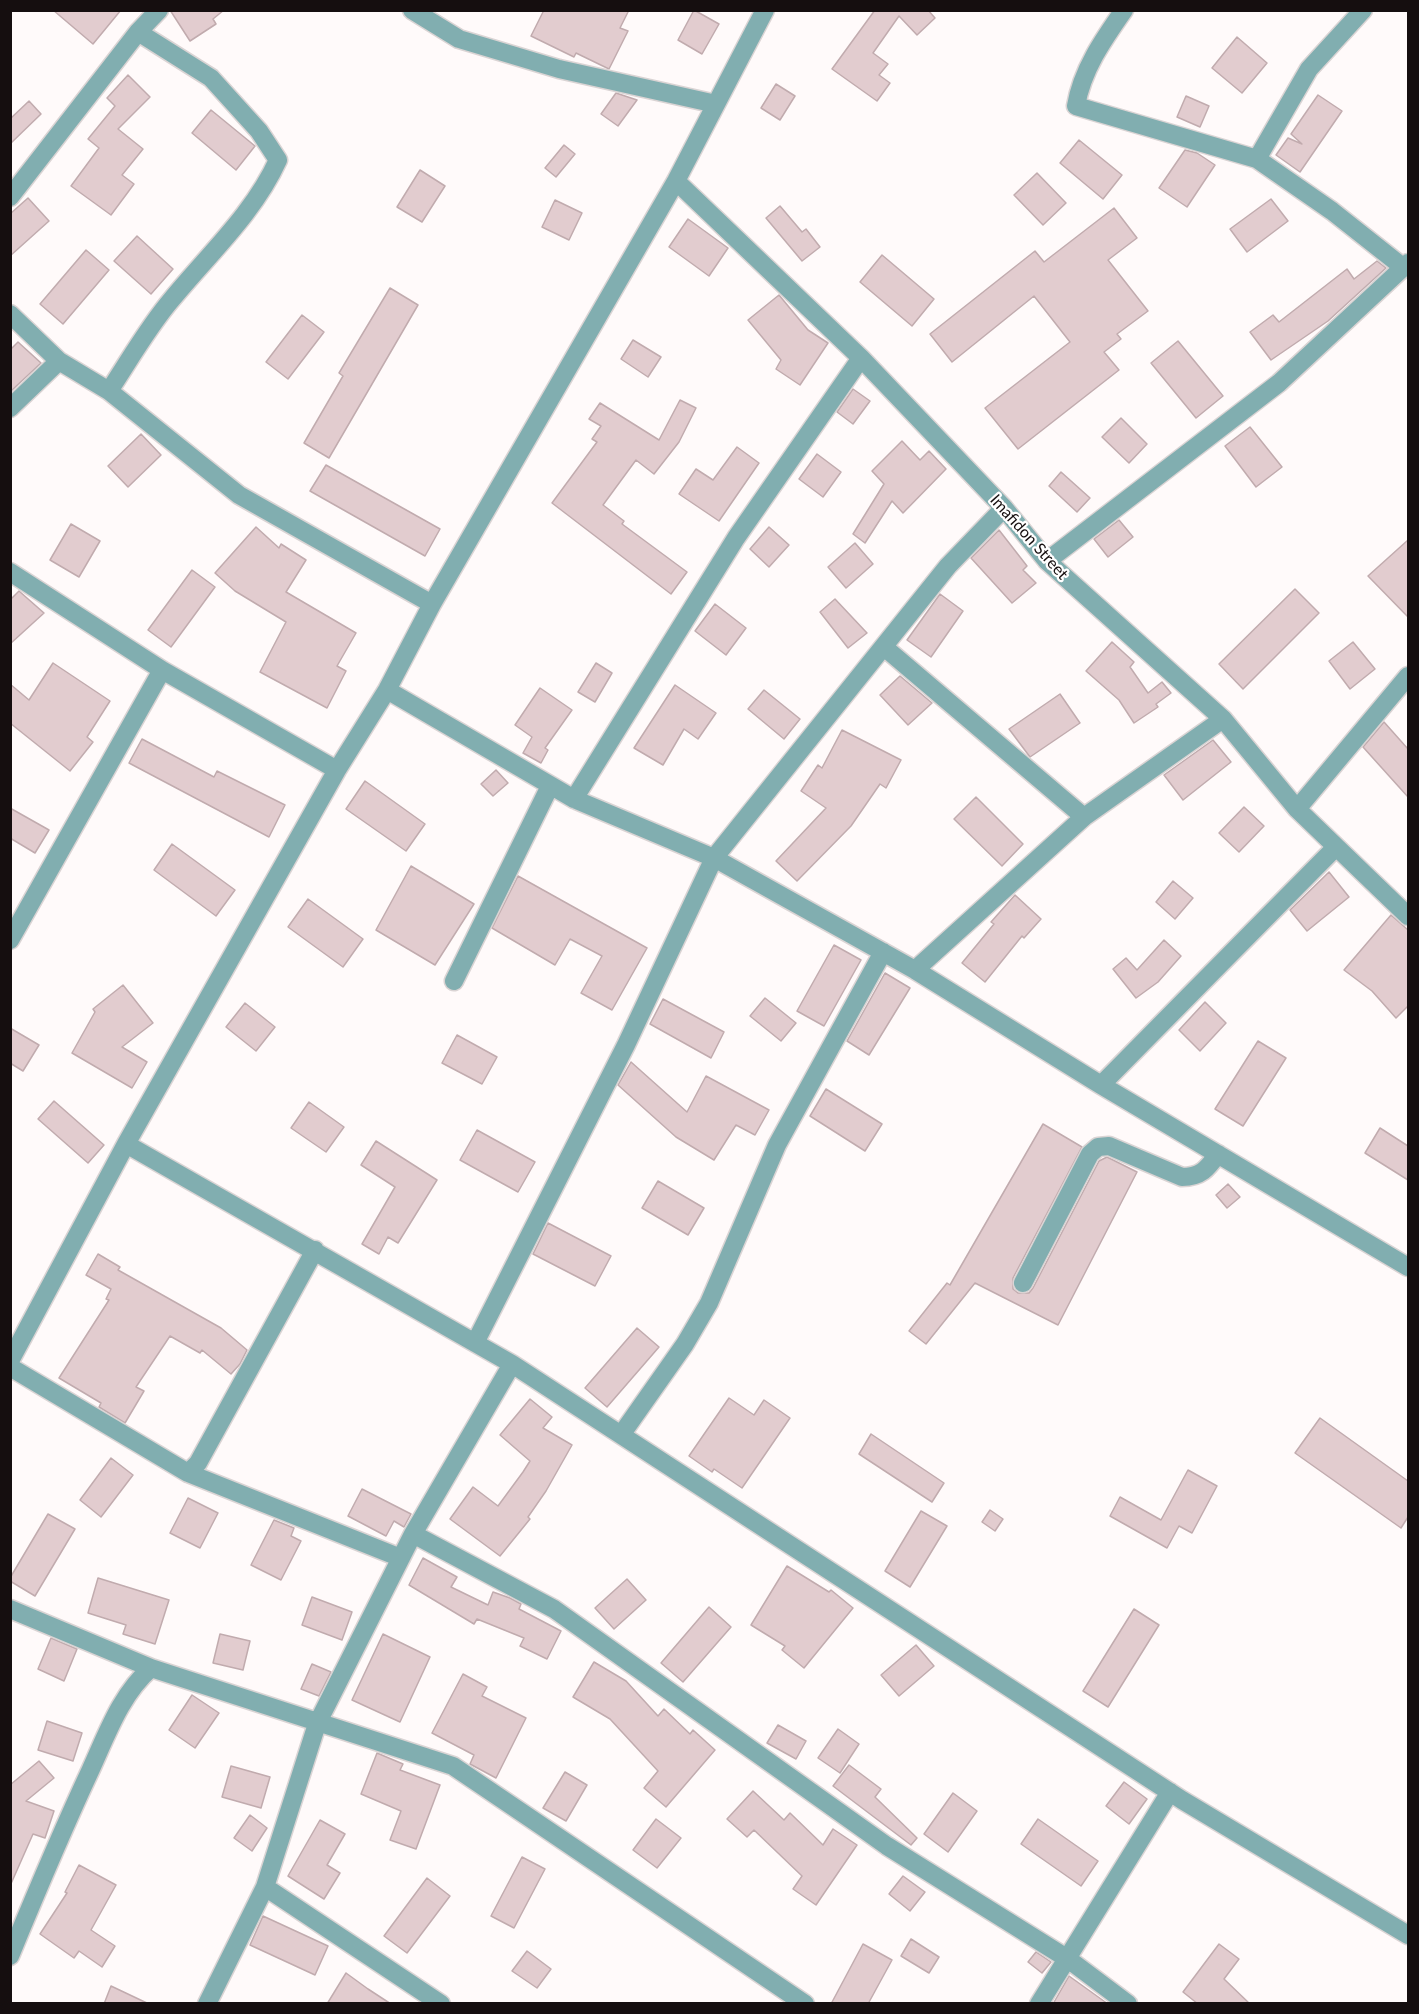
<!DOCTYPE html>
<style>
body{margin:0}
#map{position:relative;width:1419px;height:2014px;overflow:hidden;background:#fffafa;font-family:Lato,sans-serif}
canvas{display:block}
.frame{position:absolute;inset:0;border:12px solid #150e0f;pointer-events:none}
</style>
<div id="map">
<canvas width="1419" height="2014"></canvas>
<div class="frame"></div>
</div>
<script>
const ctx = document.querySelector('canvas').getContext('2d');
ctx.lineJoin = 'round';
function fill(path, color) {
  ctx.fillStyle = color;
  ctx.fill(path, 'evenodd');
}
function stroke(path, color, width, dash) {
  ctx.strokeStyle = color;
  ctx.lineWidth = width;
  ctx.lineCap = dash ? 'butt' : 'round';
  ctx.setLineDash(dash || []);
  ctx.stroke(path);
}
function label(font, color, halo, rows, align = 'center') {
  ctx.font = font + ' Lato,sans-serif';
  ctx.lineWidth = 4.5;
  ctx.setLineDash([]);
  ctx.textBaseline = 'middle';
  ctx.strokeStyle = halo;
  ctx.fillStyle = color;
  for (const [text, x, y, turn = 0] of rows) {
    ctx.save();
    ctx.translate(x, y);
    ctx.rotate((+turn || 0) * Math.PI / 180);
    ctx.textAlign = isNaN(turn) ? turn : align;
    if (halo) ctx.strokeText(text, 0, 0);
    ctx.fillText(text, 0, 0);
    ctx.restore();
  }
}
const building = new Path2D(`
 M 53,10 L 121,10 L 93,44 Z
 M 170,10 L 224,10 L 213,19 L 216,24 L 190,41 Z
 M 544,10 L 629,10 L 620,28 L 628,31 L 609,69 L 576,53 L 574,57 L 531,36 Z
 M 694,10 L 719,24 L 702,54 L 678,40 Z
 M 875,10 L 928,10 L 935,18 L 917,35 L 899,16 L 873,53 L 888,64 L 879,75 L 890,83 L 877,101 L 832,69 Z
 M 1237,37 L 1267,63 L 1242,93 L 1212,68 Z
 M 128,75 L 150,97 L 118,129 L 143,149 L 122,175 L 134,184 L 111,215 L 71,186 L 99,148 L 88,139 L 115,106 L 107,98 Z
 M 776,84 L 795,96 L 780,120 L 761,108 Z
 M 616,93 L 637,100 L 618,126 L 601,114 Z
 M 1318,95 L 1342,111 L 1300,172 L 1276,155 L 1288,138 L 1302,144 L 1291,134 Z
 M 1186,96 L 1209,106 L 1200,127 L 1177,117 Z
 M 29,101 L 41,114 L 10,144 L 10,119 Z
 M 211,110 L 255,146 L 236,170 L 192,133 Z
 M 1079,140 L 1122,175 L 1103,199 L 1060,163 Z
 M 564,145 L 575,154 L 556,177 L 545,168 Z
 M 1185,150 L 1197,153 L 1215,165 L 1187,207 L 1159,188 Z
 M 420,170 L 445,186 L 422,222 L 397,207 Z
 M 1037,173 L 1066,203 L 1043,225 L 1014,195 Z
 M 28,198 L 49,221 L 10,256 L 10,214 Z
 M 1271,199 L 1288,221 L 1247,252 L 1230,229 Z
 M 555,200 L 582,213 L 569,240 L 542,227 Z
 M 780,206 L 802,232 L 806,229 L 820,247 L 802,261 L 766,218 Z
 M 1114,208 L 1137,238 L 1108,260 L 1148,311 L 1117,334 L 1121,339 L 1104,352 L 1119,370 L 1018,449 L 985,408 L 1070,342 L 1034,296 L 952,362 L 930,334 L 1035,251 L 1044,262 Z
 M 688,219 L 728,248 L 709,276 L 669,247 Z
 M 137,236 L 173,269 L 151,294 L 114,261 Z
 M 86,250 L 109,270 L 63,324 L 40,304 Z
 M 882,255 L 934,299 L 912,326 L 860,282 Z
 M 1377,261 L 1386,268 L 1328,321 L 1271,360 L 1250,332 L 1273,315 L 1279,322 L 1347,269 L 1354,279 Z
 M 390,288 L 418,305 L 329,458 L 304,443 L 343,376 L 339,373 Z
 M 779,295 L 808,330 L 828,343 L 800,385 L 776,369 L 781,360 L 748,320 Z
 M 302,315 L 324,332 L 288,379 L 266,362 Z
 M 633,340 L 661,357 L 648,377 L 621,359 Z
 M 1178,341 L 1223,396 L 1196,418 L 1151,363 Z
 M 18,342 L 41,363 L 10,392 L 10,350 Z
 M 853,389 L 870,401 L 853,424 L 837,412 Z
 M 680,400 L 696,408 L 679,442 L 654,474 L 636,460 L 603,505 L 624,521 L 622,524 L 687,572 L 671,594 L 552,503 L 597,442 L 592,439 L 601,426 L 589,419 L 600,403 L 659,440 Z
 M 1121,418 L 1147,444 L 1129,463 L 1102,437 Z
 M 1250,427 L 1282,467 L 1256,487 L 1225,446 Z
 M 141,434 L 161,455 L 128,487 L 108,466 Z
 M 902,441 L 920,460 L 929,451 L 946,469 L 903,513 L 892,501 L 865,543 L 853,534 L 884,484 L 872,471 Z
 M 737,447 L 759,463 L 719,521 L 679,494 L 696,469 L 713,480 Z
 M 817,454 L 841,472 L 823,497 L 799,479 Z
 M 326,465 L 440,529 L 425,556 L 310,491 Z
 M 1061,472 L 1090,498 L 1077,512 L 1049,486 Z
 M 1119,520 L 1133,537 L 1108,557 L 1094,539 Z
 M 71,524 L 100,541 L 79,577 L 50,560 Z
 M 256,527 L 279,548 L 281,544 L 306,560 L 286,592 L 356,633 L 337,666 L 346,671 L 327,708 L 260,672 L 286,622 L 235,591 L 215,573 Z
 M 769,527 L 789,545 L 769,567 L 750,549 Z
 M 999,530 L 1027,566 L 1023,570 L 1036,583 L 1012,603 L 971,558 Z
 M 1408,540 L 1408,617 L 1368,576 Z
 M 855,543 L 873,564 L 846,588 L 828,567 Z
 M 192,570 L 215,587 L 171,647 L 148,630 Z
 M 1295,589 L 1319,613 L 1243,689 L 1219,664 Z
 M 19,591 L 44,613 L 10,644 L 10,600 Z
 M 940,594 L 963,611 L 931,657 L 907,640 Z
 M 835,599 L 867,633 L 848,648 L 820,612 Z
 M 715,604 L 746,628 L 726,655 L 695,631 Z
 M 1112,642 L 1134,662 L 1130,667 L 1148,693 L 1162,682 L 1171,693 L 1156,704 L 1158,707 L 1134,723 L 1119,700 L 1086,671 Z
 M 1353,642 L 1375,669 L 1350,689 L 1329,661 Z
 M 53,663 L 110,701 L 87,737 L 93,742 L 70,771 L 10,723 L 10,684 L 29,700 Z
 M 596,663 L 612,673 L 595,702 L 578,692 Z
 M 900,676 L 932,703 L 908,725 L 880,695 Z
 M 675,685 L 716,713 L 698,739 L 684,729 L 663,765 L 634,748 Z
 M 540,688 L 572,710 L 545,748 L 548,750 L 541,763 L 523,753 L 532,737 L 515,725 Z
 M 764,690 L 800,719 L 784,739 L 748,709 Z
 M 1060,694 L 1080,723 L 1030,757 L 1009,729 Z
 M 1384,722 L 1408,749 L 1408,797 L 1363,747 Z
 M 842,730 L 901,760 L 886,788 L 880,784 L 851,826 L 797,881 L 776,861 L 826,808 L 801,791 L 818,765 L 822,768 Z
 M 142,739 L 214,777 L 217,771 L 285,805 L 269,837 L 129,763 Z
 M 1213,740 L 1231,762 L 1183,800 L 1164,775 Z
 M 496,770 L 508,783 L 493,796 L 481,784 Z
 M 365,781 L 425,824 L 406,851 L 346,809 Z
 M 976,797 L 1023,844 L 1002,866 L 954,819 Z
 M 1244,807 L 1264,826 L 1239,852 L 1219,833 Z
 M 10,808 L 49,830 L 35,853 L 10,838 Z
 M 172,844 L 235,890 L 216,916 L 154,870 Z
 M 411,866 L 474,904 L 435,965 L 376,930 Z
 M 1329,872 L 1349,897 L 1307,931 L 1290,910 Z
 M 518,876 L 647,948 L 612,1010 L 581,993 L 602,956 L 570,939 L 555,965 L 492,928 Z
 M 1173,881 L 1193,898 L 1175,919 L 1156,902 Z
 M 1015,895 L 1041,919 L 1024,938 L 1022,936 L 985,982 L 962,963 L 994,924 L 991,922 Z
 M 308,899 L 363,939 L 343,967 L 288,927 Z
 M 1391,915 L 1408,930 L 1408,1006 L 1396,1018 L 1372,991 L 1344,970 Z
 M 1164,940 L 1181,956 L 1158,982 L 1136,998 L 1113,969 L 1126,958 L 1137,970 Z
 M 834,945 L 861,960 L 824,1026 L 797,1011 Z
 M 885,973 L 910,988 L 869,1055 L 847,1041 Z
 M 123,985 L 153,1023 L 122,1047 L 147,1062 L 132,1088 L 72,1053 L 95,1012 L 93,1009 Z
 M 765,998 L 796,1023 L 781,1041 L 750,1016 Z
 M 663,999 L 724,1032 L 711,1058 L 650,1024 Z
 M 1205,1002 L 1226,1023 L 1200,1051 L 1179,1030 Z
 M 245,1003 L 275,1027 L 256,1051 L 226,1027 Z
 M 10,1028 L 39,1045 L 23,1071 L 10,1063 Z
 M 457,1035 L 497,1057 L 482,1084 L 442,1063 Z
 M 1258,1041 L 1286,1058 L 1243,1126 L 1215,1109 Z
 M 631,1062 L 687,1112 L 706,1076 L 769,1110 L 755,1135 L 736,1125 L 714,1160 L 676,1137 L 618,1085 Z
 M 826,1089 L 882,1124 L 865,1151 L 810,1116 Z
 M 54,1101 L 104,1145 L 88,1163 L 38,1119 Z
 M 309,1102 L 344,1127 L 326,1152 L 291,1128 Z
 M 1043,1124 L 1082,1147 L 1013,1278 L 1013,1289 L 1018,1293 L 1029,1293 L 1033,1288 L 1099,1161 L 1107,1157 L 1137,1172 L 1058,1325 L 975,1283 L 926,1344 L 909,1331 L 947,1283 L 950,1285 Z
 M 1380,1128 L 1408,1146 L 1408,1180 L 1365,1153 Z
 M 477,1130 L 535,1162 L 518,1192 L 460,1160 Z
 M 376,1141 L 437,1180 L 398,1243 L 388,1237 L 379,1254 L 362,1244 L 395,1187 L 361,1165 Z
 M 658,1181 L 704,1208 L 688,1235 L 642,1208 Z
 M 1228,1184 L 1240,1197 L 1227,1208 L 1216,1195 Z
 M 548,1223 L 611,1256 L 595,1286 L 533,1254 Z
 M 98,1254 L 120,1267 L 118,1270 L 221,1328 L 247,1350 L 240,1364 L 231,1374 L 202,1350 L 200,1353 L 170,1336 L 136,1387 L 144,1391 L 125,1423 L 99,1407 L 101,1403 L 59,1378 L 109,1300 L 106,1299 L 111,1289 L 86,1275 Z
 M 637,1328 L 659,1347 L 607,1407 L 585,1388 Z
 M 729,1398 L 754,1415 L 764,1400 L 790,1418 L 742,1488 L 714,1469 L 712,1472 L 689,1456 Z
 M 530,1399 L 552,1417 L 543,1428 L 572,1445 L 546,1491 L 528,1517 L 530,1519 L 500,1556 L 450,1519 L 473,1487 L 498,1506 L 523,1472 L 530,1461 L 500,1435 Z
 M 1320,1418 L 1408,1481 L 1408,1517 L 1401,1528 L 1295,1453 Z
 M 871,1434 L 944,1483 L 932,1502 L 859,1454 Z
 M 111,1458 L 133,1475 L 101,1517 L 80,1500 Z
 M 1188,1470 L 1217,1486 L 1192,1533 L 1179,1526 L 1167,1548 L 1110,1516 L 1120,1497 L 1161,1520 Z
 M 362,1489 L 411,1514 L 404,1527 L 394,1521 L 386,1536 L 348,1516 Z
 M 188,1498 L 218,1513 L 200,1548 L 170,1533 Z
 M 990,1510 L 1003,1519 L 995,1531 L 982,1522 Z
 M 921,1511 L 947,1526 L 910,1587 L 885,1571 Z
 M 48,1514 L 75,1529 L 35,1596 L 10,1581 L 10,1578 Z
 M 274,1520 L 294,1528 L 291,1536 L 301,1541 L 281,1580 L 251,1565 Z
 M 423,1558 L 457,1577 L 451,1587 L 488,1605 L 493,1592 L 510,1598 L 521,1604 L 519,1609 L 561,1631 L 547,1659 L 520,1646 L 524,1638 L 477,1619 L 474,1624 L 409,1585 Z
 M 787,1566 L 829,1592 L 831,1590 L 853,1608 L 804,1668 L 782,1650 L 785,1646 L 751,1625 Z
 M 98,1578 L 169,1600 L 155,1644 L 123,1634 L 126,1625 L 88,1613 Z
 M 627,1579 L 646,1600 L 614,1629 L 595,1608 Z
 M 312,1597 L 352,1612 L 342,1640 L 302,1625 Z
 M 709,1607 L 731,1627 L 683,1682 L 661,1663 Z
 M 1134,1609 L 1159,1625 L 1108,1707 L 1083,1691 Z
 M 220,1634 L 250,1641 L 243,1670 L 213,1663 Z
 M 383,1634 L 430,1657 L 400,1722 L 352,1700 Z
 M 51,1638 L 77,1649 L 64,1681 L 38,1669 Z
 M 916,1645 L 934,1666 L 899,1696 L 881,1675 Z
 M 594,1662 L 626,1681 L 658,1716 L 664,1709 L 690,1734 L 693,1730 L 715,1750 L 666,1807 L 644,1788 L 658,1771 L 610,1719 L 573,1697 Z
 M 312,1664 L 331,1672 L 319,1696 L 301,1689 Z
 M 463,1674 L 487,1687 L 482,1696 L 526,1718 L 496,1778 L 470,1764 L 474,1755 L 432,1733 Z
 M 192,1695 L 219,1713 L 195,1748 L 169,1730 Z
 M 47,1721 L 82,1733 L 73,1761 L 38,1750 Z
 M 778,1725 L 806,1741 L 796,1759 L 767,1743 Z
 M 838,1729 L 859,1744 L 840,1773 L 818,1758 Z
 M 377,1753 L 403,1764 L 400,1770 L 440,1785 L 416,1849 L 390,1840 L 401,1811 L 361,1794 Z
 M 39,1761 L 54,1778 L 26,1801 L 54,1811 L 45,1838 L 33,1834 L 10,1886 L 10,1785 Z
 M 849,1765 L 881,1789 L 875,1797 L 917,1838 L 911,1845 L 833,1786 Z
 M 231,1766 L 270,1777 L 261,1808 L 222,1797 Z
 M 565,1772 L 587,1785 L 566,1821 L 543,1808 Z
 M 1124,1782 L 1147,1799 L 1129,1824 L 1106,1806 Z
 M 753,1791 L 784,1820 L 790,1813 L 823,1845 L 833,1829 L 857,1845 L 816,1905 L 793,1889 L 802,1876 L 754,1830 L 747,1837 L 727,1819 Z
 M 953,1793 L 977,1811 L 948,1852 L 924,1834 Z
 M 250,1815 L 267,1828 L 252,1851 L 234,1838 Z
 M 656,1819 L 681,1838 L 657,1868 L 633,1850 Z
 M 1038,1819 L 1098,1861 L 1081,1886 L 1021,1844 Z
 M 320,1820 L 345,1834 L 327,1865 L 340,1873 L 324,1899 L 288,1876 Z
 M 522,1857 L 545,1869 L 514,1928 L 491,1916 Z
 M 79,1865 L 116,1885 L 91,1930 L 115,1946 L 102,1967 L 79,1951 L 74,1958 L 40,1934 L 67,1893 L 65,1892 Z
 M 903,1876 L 925,1892 L 910,1911 L 889,1894 Z
 M 427,1878 L 450,1896 L 407,1953 L 384,1936 Z
 M 263,1916 L 328,1946 L 315,1975 L 250,1945 Z
 M 911,1939 L 939,1957 L 929,1973 L 901,1956 Z
 M 863,1944 L 892,1960 L 868,2004 L 831,2004 Z
 M 1219,1944 L 1239,1959 L 1224,1979 L 1250,2004 L 1198,2004 L 1183,1992 Z
 M 527,1951 L 551,1969 L 537,1988 L 512,1971 Z
 M 1036,1952 L 1051,1962 L 1042,1973 L 1028,1962 Z
 M 346,1973 L 368,1989 L 391,2004 L 327,2004 Z
 M 1069,1976 L 1108,2004 L 1053,2004 Z
 M 111,1986 L 149,2004 L 104,2004 Z`);
const street = new Path2D(`
 M 412,10 L 459,39 L 559,69 L 716,104
 M 1124,10 C 1103,40 1082,70 1076,106 L 1257,159 L 1332,211 L 1404,268
 M 1257,159 L 1309,69 L 1363,10
 M 676,181 L 861,358 L 1004,508 L 1047,561 L 1223,719 L 1297,809 L 1408,916
 M 10,197 L 138,32 L 159,10
 M 10,314 L 59,361 L 109,391 L 239,495 L 432,604
 M 109,391 C 129,361 148,327 172,299 C 209,254 254,213 278,160 L 259,131 L 211,78 L 138,32
 M 10,408 L 59,361
 M 1047,561 L 1279,383 L 1408,263
 M 10,572 L 162,670 L 337,770
 M 884,647 L 1084,817
 M 387,690 L 574,799 L 714,858 L 915,970 L 1101,1085 L 1408,1267
 M 574,799 L 736,538 L 861,358
 M 1297,809 L 1408,676
 M 10,940 L 162,670
 M 915,970 L 1084,817 L 1223,719
 M 454,981 L 550,786
 M 1101,1085 L 1336,847
 M 126,1144 L 512,1364 L 1182,1800 L 1408,1935
 M 1023,1283 L 1090,1154 L 1098,1147 L 1109,1146 L 1182,1177 C 1201,1177 1207,1169 1218,1154
 M 475,1343 L 626,1045 L 714,858 L 948,566 L 1004,508
 M 10,1361 L 126,1144 L 337,770 L 387,690 L 432,604 L 676,181 L 765,10
 M 10,1367 L 188,1473 L 401,1558
 M 621,1435 L 685,1344 L 709,1303 L 777,1145 L 883,952
 M 188,1473 L 198,1463 L 315,1250
 M 413,1534 L 554,1609 L 887,1846 L 1068,1959 L 1128,2004
 M 10,1609 L 151,1668
 M 265,1887 L 441,2004
 M 10,1956 C 36,1893 62,1831 91,1769 C 107,1734 121,1694 151,1668 L 453,1766 L 805,2004
 M 207,2004 L 265,1887 L 317,1724 L 413,1534 L 512,1364
 M 1039,2004 L 1170,1792`);
const streetNames = [
 ["Imafidon Street",1029,537,48]
];
fill(building, '#e2cccf');
stroke(building, '#c1abae', 1.5);
stroke(street, '#dad4d4', 21);
stroke(street, '#81aeb0', 18);
label('16px', '#150e0f', '#fff', streetNames);
</script>
